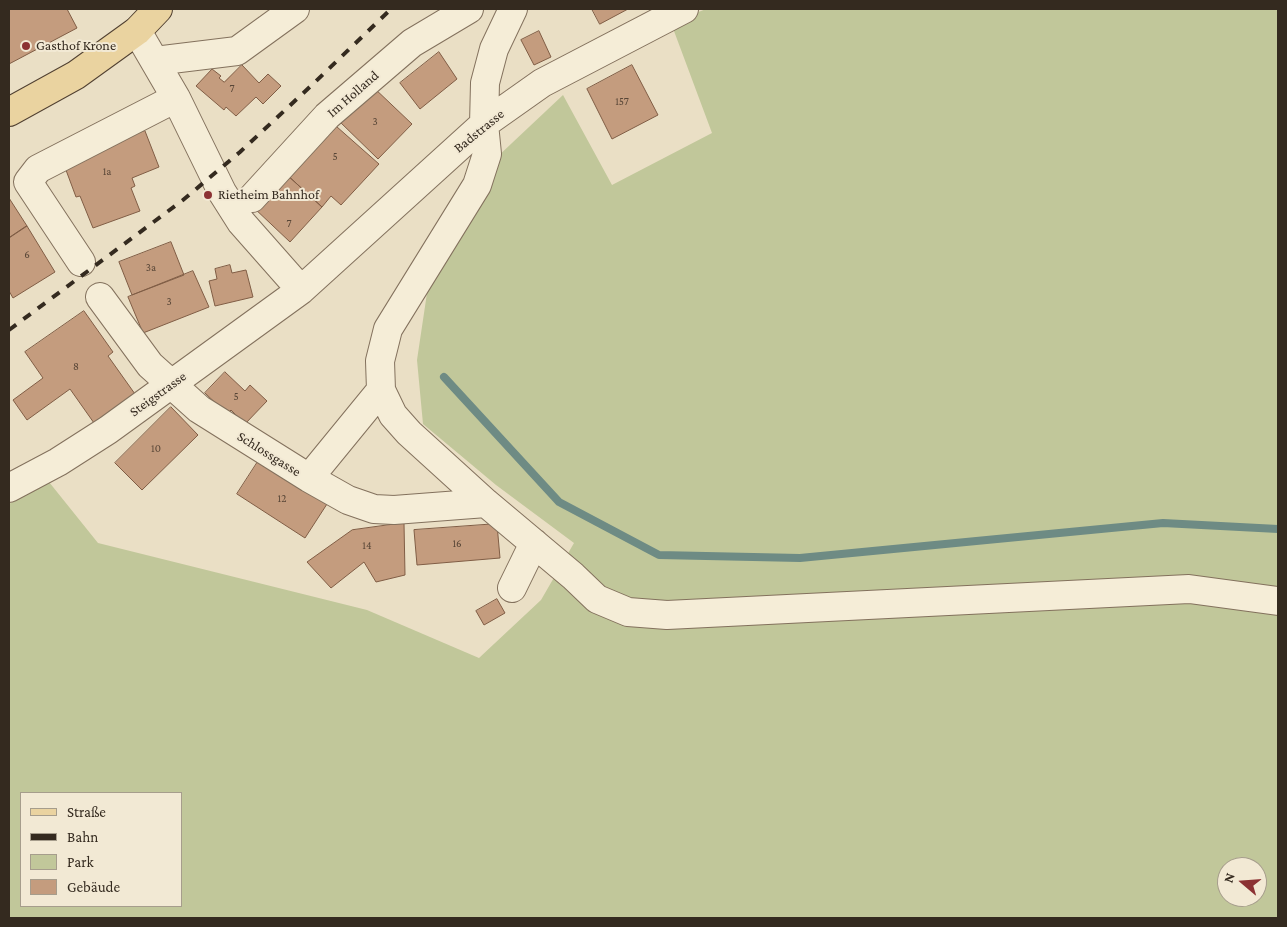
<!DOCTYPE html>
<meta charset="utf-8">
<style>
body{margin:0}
#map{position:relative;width:1287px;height:927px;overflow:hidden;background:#eadfc5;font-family:"Crimson Pro",serif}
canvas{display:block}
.frame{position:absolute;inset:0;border:10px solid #342a1f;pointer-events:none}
.legend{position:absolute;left:20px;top:792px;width:162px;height:115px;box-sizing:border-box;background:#f2e9d4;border:1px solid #a69d8c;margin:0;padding:6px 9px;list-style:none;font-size:15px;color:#342a1f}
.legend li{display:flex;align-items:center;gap:10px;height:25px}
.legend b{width:25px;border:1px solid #a69d8c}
.north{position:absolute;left:1217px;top:857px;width:50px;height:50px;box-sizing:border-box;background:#f2e9d4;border:1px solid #a69d8c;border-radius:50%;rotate:288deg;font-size:14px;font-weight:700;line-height:20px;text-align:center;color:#342a1f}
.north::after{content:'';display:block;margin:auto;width:18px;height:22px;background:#8c3233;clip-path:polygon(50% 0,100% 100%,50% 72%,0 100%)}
</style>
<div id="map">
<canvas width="1287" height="927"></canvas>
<div class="frame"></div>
<ul class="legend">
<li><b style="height:6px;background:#ead3a0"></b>Straße</li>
<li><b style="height:6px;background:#342a1f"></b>Bahn</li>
<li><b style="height:14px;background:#c1c79a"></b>Park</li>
<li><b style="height:14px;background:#c49c7e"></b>Gebäude</li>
</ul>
<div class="north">N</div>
</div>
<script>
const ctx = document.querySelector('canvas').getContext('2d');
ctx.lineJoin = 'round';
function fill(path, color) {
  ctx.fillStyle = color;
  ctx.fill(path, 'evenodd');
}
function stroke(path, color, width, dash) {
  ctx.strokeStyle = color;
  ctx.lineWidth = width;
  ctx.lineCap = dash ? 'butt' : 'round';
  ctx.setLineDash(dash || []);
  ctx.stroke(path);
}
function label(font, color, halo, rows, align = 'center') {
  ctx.font = font + ' "Crimson Pro",serif';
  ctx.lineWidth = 4;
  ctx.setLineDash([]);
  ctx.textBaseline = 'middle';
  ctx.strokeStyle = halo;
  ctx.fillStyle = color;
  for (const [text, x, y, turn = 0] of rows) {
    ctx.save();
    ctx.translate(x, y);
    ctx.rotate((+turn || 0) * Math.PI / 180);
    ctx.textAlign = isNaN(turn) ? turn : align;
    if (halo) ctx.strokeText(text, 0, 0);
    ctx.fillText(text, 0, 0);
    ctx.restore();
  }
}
const green = new Path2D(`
 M 706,9 L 1278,9 L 1278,918 L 9,918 L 9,504 L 49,482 L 98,543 L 367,610 L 479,658 L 541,600 L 574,543 L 496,485 L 423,424 L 417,360 L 430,273 L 495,159 L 563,95 L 612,185 L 712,133 L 671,23 ZM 21,793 L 181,793 L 181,906 L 21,906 ZM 1227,867 L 1257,867 L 1257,897 L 1227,897 Z`);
const stream = new Path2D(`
 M 444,377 L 559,502 L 659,555 L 800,558 L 1163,523 L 1278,529`);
const building = new Path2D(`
 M 9,9 L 67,9 L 77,28 L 9,64 Z
 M 592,9 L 628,9 L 600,24 Z
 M 539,31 L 551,57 L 534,65 L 521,40 Z
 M 439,52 L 457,79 L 420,109 L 400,83 Z
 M 242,65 L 259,83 L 268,74 L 281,86 L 263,104 L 256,97 L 236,116 L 226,107 L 224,110 L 196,86 L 212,69 L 221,76 L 219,78 L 224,82 Z
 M 632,65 L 658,115 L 612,139 L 587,89 Z
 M 372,86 L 412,124 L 378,159 L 339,121 Z
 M 328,119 L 379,164 L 341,205 L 331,196 L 322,207 L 285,173 Z
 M 145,131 L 159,167 L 132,178 L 135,186 L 131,188 L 140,211 L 93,228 L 80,196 L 76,197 L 63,162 Z
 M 285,173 L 322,207 L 290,242 L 253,207 Z
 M 9,198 L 27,226 L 9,238 Z
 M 27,226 L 55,272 L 13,298 L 9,291 L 9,238 Z
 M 171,242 L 184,275 L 132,295 L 119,262 Z
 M 230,265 L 232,273 L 246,270 L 253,297 L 215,306 L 209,281 L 217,279 L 215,269 Z
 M 193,271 L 209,307 L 143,333 L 128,297 Z
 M 84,311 L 113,352 L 108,356 L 135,394 L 94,423 L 70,389 L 27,420 L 13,400 L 43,378 L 25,352 Z
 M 225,372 L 245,391 L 250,385 L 267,401 L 245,424 L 231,410 L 227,414 L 205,393 Z
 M 171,407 L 198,435 L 142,490 L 115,463 Z
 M 259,460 L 327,504 L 305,538 L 237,494 Z
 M 404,523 L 405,575 L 376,582 L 364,562 L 331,588 L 307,562 L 352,530 Z
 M 497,524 L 500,558 L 417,565 L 414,530 Z
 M 497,599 L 505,613 L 484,625 L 476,611 Z`);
const minor = new Path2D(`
 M 513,9 L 494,49 L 485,83 L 484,124 L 487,154 L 477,185 L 388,329 L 380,361 L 381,390 L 393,415 L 409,433 L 486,503 L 573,576 L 597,599 L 628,612 L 667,615 L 1189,589 L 1278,601
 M 137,31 L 176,98 L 222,192 L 241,222 L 301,290
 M 155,61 L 237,51 L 295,9
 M 252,198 L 327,116 L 412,43 L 469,9
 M 81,262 L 28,182 L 38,169 L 176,98
 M 100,297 L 150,365 L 199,409 L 309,478 L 348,500 L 374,509 L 394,510 L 486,503
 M 309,478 L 381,390
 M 9,488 L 58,462 L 108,430 L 301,290 L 484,124 L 542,83 L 684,9
 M 512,588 L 534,543`);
const major = new Path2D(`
 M 9,112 L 76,75 L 137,31 L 158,9`);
const rail = new Path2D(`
 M 9,330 L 183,200 L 240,152 L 313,84 L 391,9`);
const markers = [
 [26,46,5,"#8c3233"],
 [208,195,5,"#8c3233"]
];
const numberNames = [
 ["7",232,89],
 ["157",622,102],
 ["3",375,122],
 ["5",335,157],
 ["1a",107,172],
 ["7",289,224],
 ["6",27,255],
 ["3a",151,268],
 ["3",169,302],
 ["8",76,367],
 ["5",236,397],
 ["10",156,449],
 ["12",282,499],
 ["16",457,544],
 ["14",367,546]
];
const poiNames = [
 ["Gasthof Krone",36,46],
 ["Rietheim Bahnhof",218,195]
];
const streetNames = [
 ["Im Holland",353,94,-41],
 ["Badstrasse",479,131,-39],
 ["Steigstrasse",158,394,-36],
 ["Schlossgasse",269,454,32]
];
fill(green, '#c1c79a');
stroke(stream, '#6e8b84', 8);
fill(building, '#c49c7e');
stroke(building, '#805d45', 1);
stroke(minor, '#83715d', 30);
stroke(major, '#514031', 30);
stroke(minor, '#f5edd7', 28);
stroke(major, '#ead3a0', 28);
stroke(rail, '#342a1f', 4, [9, 9]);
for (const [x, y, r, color] of markers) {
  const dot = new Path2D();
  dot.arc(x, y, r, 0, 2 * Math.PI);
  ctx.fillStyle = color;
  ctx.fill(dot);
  stroke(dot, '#f2e9d4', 2);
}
label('11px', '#584637', null, numberNames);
label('14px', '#342a1f', '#f2e9d4', poiNames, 'left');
label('14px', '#342a1f', '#f2e9d4', streetNames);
</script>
